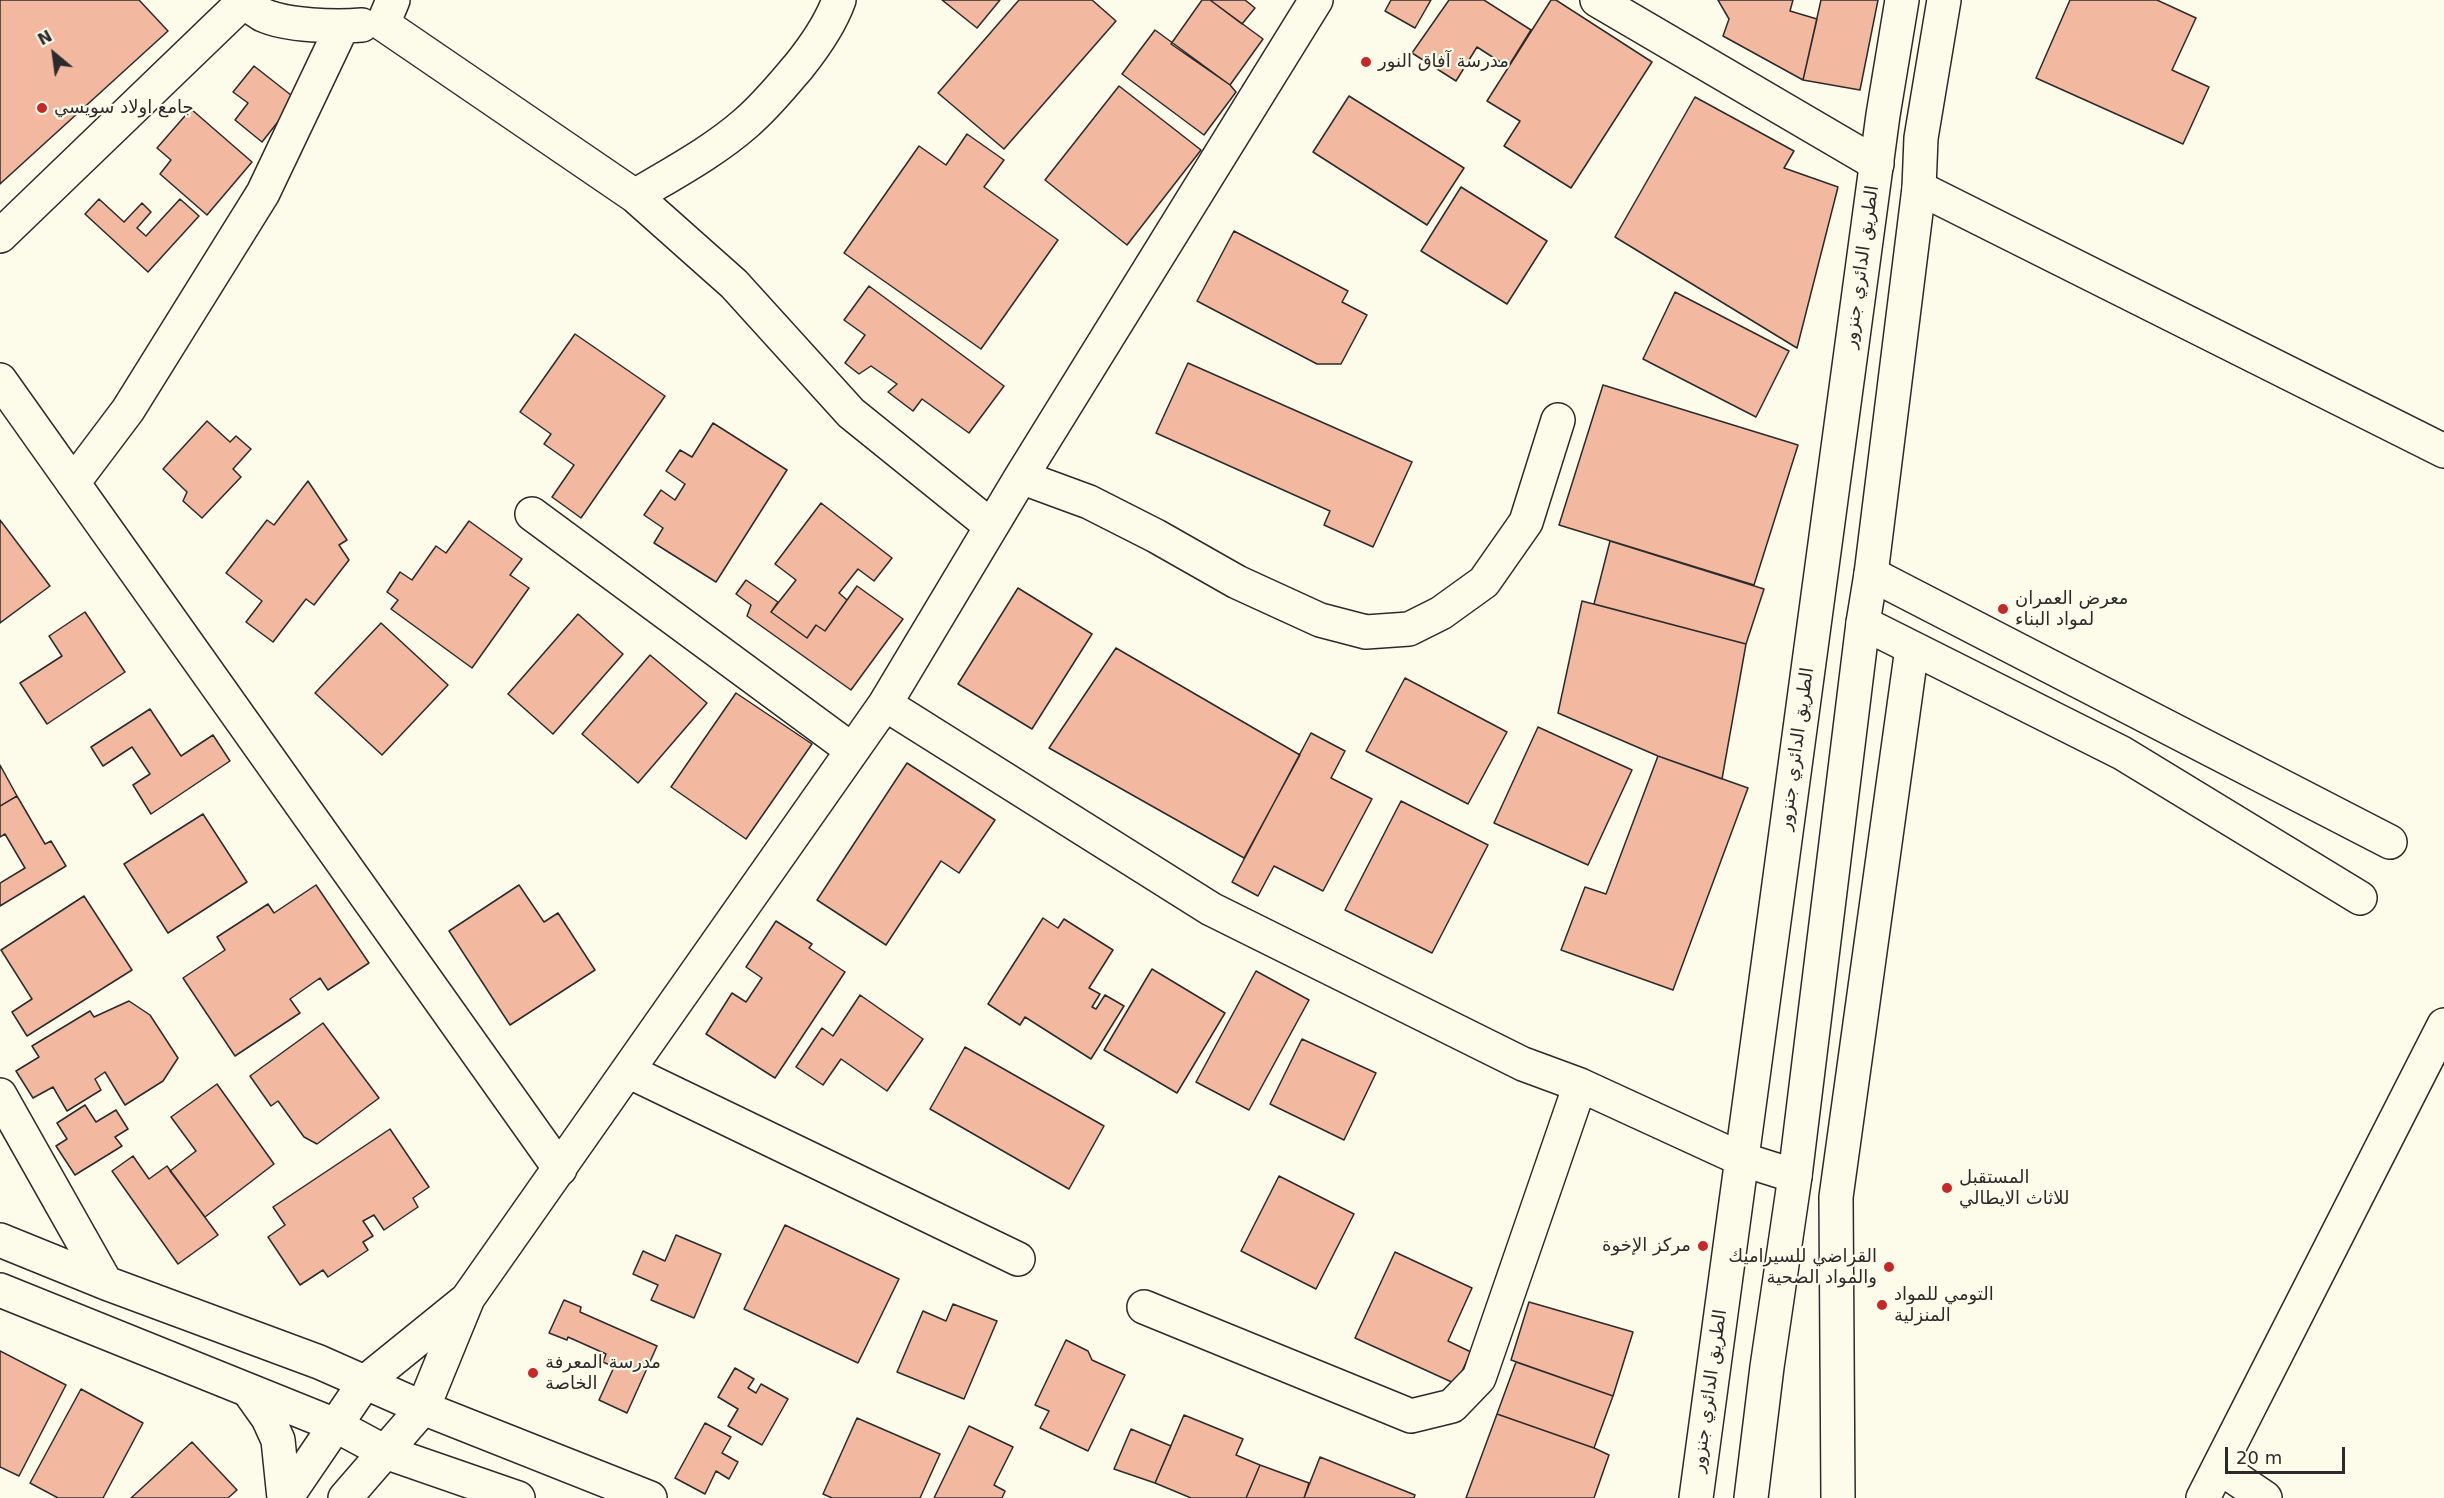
<!DOCTYPE html>
<meta charset="utf-8">
<style>
body{margin:0}
#map{position:relative;width:2444px;height:1498px;overflow:hidden;background:#fdfbea;font-family:"DejaVu Sans",sans-serif}
canvas{display:block}
.north{position:absolute;left:24px;top:24px;width:60px;height:60px;-webkit-text-stroke:4px #fdfbea;paint-order:stroke;rotate:331deg;font-size:16px;font-weight:700;line-height:24px;text-align:center;color:#2b2b2b}
.north::after{content:'';display:block;margin:auto;width:21px;height:27px;background:#2b2b2b;clip-path:polygon(50% 0,100% 100%,50% 72%,0 100%)}
.scale{position:absolute;left:2225px;top:1447px;width:120px;height:27px;box-sizing:border-box;border:3px solid #2b2b2b;border-top:0;padding-left:8px;font-size:18px;line-height:21px;white-space:nowrap;color:#2b2b2b;-webkit-text-stroke:4px #fdfbea;paint-order:stroke}
</style>
<div id="map">
<canvas width="2444" height="1498"></canvas>
<div class="north">N</div>
<div class="scale">20 m</div>
</div>
<script>
const ctx = document.querySelector('canvas').getContext('2d');
ctx.lineJoin = 'round';
function fill(path, color) {
  ctx.fillStyle = color;
  ctx.fill(path, 'evenodd');
}
function stroke(path, color, width, dash) {
  ctx.strokeStyle = color;
  ctx.lineWidth = width;
  ctx.lineCap = dash ? 'butt' : 'round';
  ctx.setLineDash(dash || []);
  ctx.stroke(path);
}
function label(font, color, halo, rows, align = 'center') {
  ctx.font = font + ' "DejaVu Sans","Noto Naskh Arabic",sans-serif';
  ctx.lineWidth = 4.5;
  ctx.setLineDash([]);
  ctx.textBaseline = 'middle';
  ctx.strokeStyle = halo;
  ctx.fillStyle = color;
  for (const [text, x, y, turn = 0] of rows) {
    ctx.save();
    ctx.translate(x, y);
    ctx.rotate((+turn || 0) * Math.PI / 180);
    ctx.textAlign = isNaN(turn) ? turn : align;
    if (halo) ctx.strokeText(text, 0, 0);
    ctx.fillText(text, 0, 0);
    ctx.restore();
  }
}
const building = new Path2D(`
 M 0,0 L 139,0 L 168,31 L 0,184 Z
 M 942,0 L 1000,0 L 977,28 Z
 M 1019,0 L 1092,0 L 1116,21 L 1004,149 L 938,93 Z
 M 1202,0 L 1210,0 L 1263,39 L 1230,85 L 1171,44 Z
 M 1210,0 L 1245,0 L 1255,8 L 1242,24 Z
 M 1391,0 L 1431,0 L 1415,28 L 1385,11 Z
 M 1484,0 L 1531,30 L 1508,67 L 1477,47 L 1456,81 L 1412,53 L 1449,0 Z
 M 1551,0 L 1556,0 L 1652,62 L 1571,188 L 1504,146 L 1520,121 L 1487,101 Z
 M 1718,0 L 1793,0 L 1790,11 L 1817,19 L 1803,80 L 1723,36 L 1729,19 Z
 M 1821,0 L 1878,0 L 1860,90 L 1803,80 Z
 M 2070,0 L 2157,0 L 2196,18 L 2172,70 L 2209,87 L 2183,144 L 2036,78 Z
 M 1155,30 L 1230,85 L 1236,92 L 1204,135 L 1122,74 Z
 M 254,66 L 296,99 L 262,142 L 235,120 L 248,103 L 233,92 Z
 M 1119,86 L 1201,150 L 1127,245 L 1045,180 Z
 M 1349,96 L 1464,168 L 1427,225 L 1313,152 Z
 M 1695,97 L 1794,151 L 1784,168 L 1838,187 L 1797,348 L 1615,237 Z
 M 191,109 L 252,162 L 207,215 L 160,174 L 171,160 L 157,148 Z
 M 967,134 L 1004,160 L 984,187 L 1058,240 L 981,349 L 844,253 L 919,146 L 946,165 Z
 M 1461,187 L 1547,241 L 1507,304 L 1421,251 Z
 M 99,199 L 124,222 L 142,203 L 151,212 L 137,228 L 146,236 L 180,199 L 199,216 L 148,272 L 85,214 Z
 M 1234,231 L 1348,291 L 1342,302 L 1367,315 L 1341,364 L 1317,364 L 1197,301 Z
 M 869,286 L 1004,386 L 969,433 L 922,399 L 913,411 L 888,392 L 897,384 L 871,366 L 859,374 L 845,363 L 865,335 L 844,320 Z
 M 1675,292 L 1789,351 L 1756,417 L 1643,359 Z
 M 575,334 L 665,396 L 581,518 L 552,497 L 574,465 L 544,444 L 551,434 L 520,412 Z
 M 1188,363 L 1412,462 L 1373,547 L 1324,525 L 1330,511 L 1156,433 Z
 M 1603,385 L 1798,445 L 1754,585 L 1559,525 Z
 M 207,421 L 230,442 L 236,436 L 251,449 L 233,469 L 241,477 L 202,518 L 183,501 L 187,492 L 163,469 Z
 M 713,423 L 787,470 L 716,582 L 654,543 L 663,528 L 644,515 L 661,490 L 675,500 L 685,484 L 666,471 L 680,450 L 692,457 Z
 M 308,481 L 347,540 L 339,545 L 349,560 L 314,605 L 306,599 L 273,642 L 246,622 L 262,601 L 226,573 L 267,520 L 274,525 Z
 M 821,503 L 892,558 L 874,581 L 858,569 L 839,593 L 847,600 L 825,631 L 816,625 L 807,638 L 771,612 L 796,580 L 775,564 Z
 M 0,520 L 50,586 L 0,623 Z
 M 469,521 L 522,559 L 510,575 L 529,588 L 472,668 L 391,609 L 398,600 L 387,592 L 400,572 L 412,580 L 436,546 L 446,553 Z
 M 1610,541 L 1764,589 L 1746,644 L 1594,604 Z
 M 746,580 L 778,602 L 771,612 L 807,638 L 816,625 L 825,631 L 857,586 L 903,619 L 851,690 L 747,616 L 751,605 L 736,594 Z
 M 1018,588 L 1092,634 L 1032,729 L 958,684 Z
 M 1582,601 L 1746,644 L 1722,779 L 1658,756 L 1558,713 Z
 M 85,612 L 125,672 L 47,724 L 20,683 L 62,656 L 49,636 Z
 M 578,614 L 623,654 L 553,734 L 508,694 Z
 M 381,623 L 448,685 L 382,755 L 315,693 Z
 M 1116,648 L 1300,755 L 1244,858 L 1049,748 Z
 M 650,655 L 707,703 L 638,783 L 582,734 Z
 M 1405,678 L 1507,732 L 1468,804 L 1366,751 Z
 M 736,693 L 812,744 L 746,839 L 671,787 Z
 M 150,709 L 181,756 L 213,735 L 230,761 L 151,814 L 133,785 L 150,774 L 132,747 L 103,766 L 91,747 Z
 M 1538,727 L 1632,770 L 1588,865 L 1494,823 Z
 M 1311,733 L 1345,751 L 1331,778 L 1372,799 L 1323,891 L 1274,866 L 1258,896 L 1232,882 Z
 M 1658,756 L 1748,788 L 1673,990 L 1561,950 L 1585,887 L 1606,894 Z
 M 907,763 L 995,820 L 959,873 L 941,861 L 886,945 L 817,900 Z
 M 0,765 L 17,796 L 0,806 Z
 M 17,796 L 45,844 L 51,841 L 66,866 L 0,906 L 0,883 L 25,868 L 5,834 L 0,837 L 0,806 Z
 M 1401,801 L 1488,845 L 1432,953 L 1345,910 Z
 M 203,814 L 247,882 L 168,933 L 124,864 Z
 M 316,885 L 369,963 L 328,990 L 320,978 L 290,999 L 300,1013 L 235,1056 L 183,978 L 225,950 L 217,937 L 268,904 L 274,913 Z
 M 519,885 L 544,922 L 558,913 L 595,970 L 510,1025 L 449,931 Z
 M 84,896 L 132,970 L 27,1036 L 12,1012 L 32,999 L 1,950 Z
 M 1043,918 L 1058,928 L 1064,919 L 1113,950 L 1089,988 L 1100,994 L 1092,1007 L 1096,1009 L 1105,995 L 1124,1006 L 1091,1059 L 1025,1017 L 1020,1025 L 988,1004 Z
 M 776,921 L 812,944 L 809,948 L 845,972 L 775,1078 L 706,1034 L 732,993 L 746,1002 L 762,978 L 746,967 Z
 M 1152,969 L 1225,1013 L 1177,1093 L 1104,1050 Z
 M 1256,971 L 1309,1000 L 1249,1110 L 1196,1082 Z
 M 860,995 L 923,1039 L 887,1091 L 841,1059 L 823,1085 L 796,1067 L 822,1028 L 833,1036 Z
 M 129,1001 L 150,1015 L 178,1058 L 163,1081 L 125,1105 L 105,1072 L 95,1079 L 101,1090 L 67,1111 L 53,1087 L 33,1098 L 16,1071 L 39,1057 L 32,1046 L 90,1011 L 94,1017 Z
 M 323,1023 L 379,1098 L 317,1144 L 304,1137 L 278,1101 L 271,1106 L 250,1076 Z
 M 1302,1039 L 1376,1073 L 1344,1140 L 1270,1104 Z
 M 965,1047 L 1104,1126 L 1069,1189 L 930,1109 Z
 M 217,1084 L 274,1164 L 205,1217 L 170,1171 L 196,1151 L 171,1117 Z
 M 85,1105 L 96,1122 L 116,1110 L 128,1129 L 115,1137 L 122,1146 L 75,1175 L 56,1146 L 67,1139 L 57,1123 Z
 M 390,1129 L 429,1187 L 413,1198 L 418,1207 L 384,1230 L 374,1215 L 363,1221 L 373,1236 L 363,1242 L 368,1250 L 328,1277 L 323,1270 L 300,1285 L 268,1237 L 285,1225 L 273,1207 Z
 M 133,1156 L 149,1179 L 167,1166 L 218,1235 L 178,1264 L 112,1171 Z
 M 1279,1176 L 1354,1214 L 1316,1289 L 1241,1251 Z
 M 785,1225 L 899,1279 L 858,1363 L 744,1309 Z
 M 676,1235 L 721,1254 L 694,1318 L 651,1300 L 658,1285 L 633,1274 L 643,1251 L 665,1261 Z
 M 1395,1252 L 1472,1288 L 1448,1341 L 1471,1352 L 1456,1384 L 1355,1338 Z
 M 564,1300 L 581,1307 L 580,1312 L 657,1346 L 627,1413 L 599,1400 L 614,1367 L 603,1362 L 606,1354 L 568,1337 L 567,1340 L 549,1333 Z
 M 1529,1302 L 1633,1332 L 1613,1396 L 1511,1360 Z
 M 953,1304 L 997,1321 L 964,1399 L 897,1372 L 923,1311 L 946,1321 Z
 M 1066,1340 L 1088,1351 L 1092,1360 L 1125,1375 L 1088,1451 L 1040,1428 L 1049,1411 L 1035,1405 Z
 M 0,1351 L 66,1385 L 19,1476 L 0,1467 Z
 M 1516,1362 L 1613,1396 L 1594,1448 L 1497,1414 Z
 M 735,1368 L 754,1379 L 748,1388 L 756,1393 L 761,1384 L 788,1399 L 762,1445 L 728,1426 L 738,1409 L 718,1397 Z
 M 81,1389 L 143,1423 L 103,1498 L 58,1498 L 30,1483 Z
 M 1497,1414 L 1594,1448 L 1609,1455 L 1594,1498 L 1466,1498 Z
 M 1184,1415 L 1243,1439 L 1236,1455 L 1260,1465 L 1246,1498 L 1191,1498 L 1155,1483 Z
 M 857,1418 L 940,1454 L 920,1498 L 832,1498 L 823,1494 Z
 M 705,1423 L 731,1437 L 722,1453 L 738,1462 L 729,1479 L 716,1471 L 705,1494 L 675,1478 Z
 M 969,1426 L 1013,1447 L 994,1485 L 1005,1491 L 1002,1498 L 934,1498 Z
 M 1131,1429 L 1171,1446 L 1155,1483 L 1114,1469 Z
 M 192,1442 L 237,1490 L 228,1498 L 131,1498 Z
 M 1320,1457 L 1415,1495 L 1414,1498 L 1304,1498 Z
 M 1260,1465 L 1309,1483 L 1304,1498 L 1246,1498 Z`);
const minor = new Path2D(`
 M 393,0 L 383,24 L 635,196 L 734,284 L 851,413 L 991,526
 M 1597,0 L 1877,164
 M 243,2 C 250,6 256,11 263,15 C 287,26 336,27 362,25
 M 1919,188 L 2444,451
 M 635,196 C 673,173 713,152 746,123 C 766,106 782,86 799,66 C 815,46 830,25 839,0
 M 0,236 L 243,2 L 241,0
 M 0,380 L 560,1169
 M 1021,477 L 1089,502 L 1156,536 L 1237,582 L 1320,620 L 1366,632 L 1409,629 L 1441,613 L 1484,582 L 1526,522 L 1558,420
 M 73,483 L 128,410 L 263,193 L 342,27
 M 532,514 L 852,750
 M 1871,574 L 2390,842
 M 1863,623 L 2122,753 L 2360,898
 M 885,704 L 1211,909 L 1523,1064 L 1580,1085 L 1741,1159 L 1795,1176
 M 628,1071 L 1018,1259
 M 0,1095 L 106,1283
 M 0,1240 L 106,1283 L 319,1362 L 423,1408 L 650,1498
 M 0,1290 L 335,1425 L 385,1452 L 518,1498
 M 1144,1307 L 1411,1416 L 1452,1406 L 1479,1378 L 1580,1085
 M 248,1390 L 268,1418 L 278,1440 L 284,1498
 M 2219,1467 L 2265,1498
 M 286,1498 L 365,1382 L 465,1301
 M 345,1498 L 423,1408 L 468,1298 L 885,704 L 1021,477 L 1316,0
 M 1838,1498 L 1836,1197 L 1912,648
 M 2203,1498 L 2444,1025`);
const major = new Path2D(`
 M 1696,1498 L 1883,115 L 1902,0
 M 1751,1498 L 1767,1367 L 1795,1176 L 1863,623 L 1871,574 L 1919,188 L 1921,138 L 1944,0`);
const markers = [
 [1366,62,6,"#c62828"],
 [42,108,6,"#c62828"],
 [2003,609,6,"#c62828"],
 [1947,1188,6,"#c62828"],
 [1703,1246,6,"#c62828"],
 [1889,1267,6,"#c62828"],
 [1882,1305,6,"#c62828"],
 [533,1373,6,"#c62828"]
];
const poiNames = [
 ["مدرسة آفاق النور",1378,62],
 ["جامع اولاد سويسي",54,108],
 ["معرض العمران",2015,599],
 ["لمواد البناء",2015,620],
 ["المستقبل",1959,1178],
 ["للاثاث الايطالي",1959,1199],
 ["مركز الإخوة",1691,1246,"right"],
 ["القراضي للسيراميك",1877,1257,"right"],
 ["والمواد الصحية",1877,1278,"right"],
 ["التومي للمواد",1894,1295],
 ["المنزلية",1894,1316],
 ["مدرسة المعرفة",545,1363],
 ["الخاصة",545,1384]
];
const streetNames = [
 ["الطريق الدائري جنزور",1862,267,-82],
 ["الطريق الدائري جنزور",1797,749,-82],
 ["الطريق الدائري جنزور",1710,1391,-82]
];
fill(building, '#f2b8a0');
stroke(building, '#2b2b2b', 1.5);
stroke(minor, '#2b2b2b', 36);
stroke(major, '#2b2b2b', 36);
stroke(minor, '#fdfbea', 33);
stroke(major, '#fdfbea', 33);
for (const [x, y, r, color] of markers) {
  const dot = new Path2D();
  dot.arc(x, y, r, 0, 2 * Math.PI);
  ctx.fillStyle = color;
  ctx.fill(dot);
  stroke(dot, '#fdfbea', 2);
}
label('18px', '#2b2b2b', '#fdfbea', poiNames, 'left');
label('18px', '#2b2b2b', '#fdfbea', streetNames);
</script>
